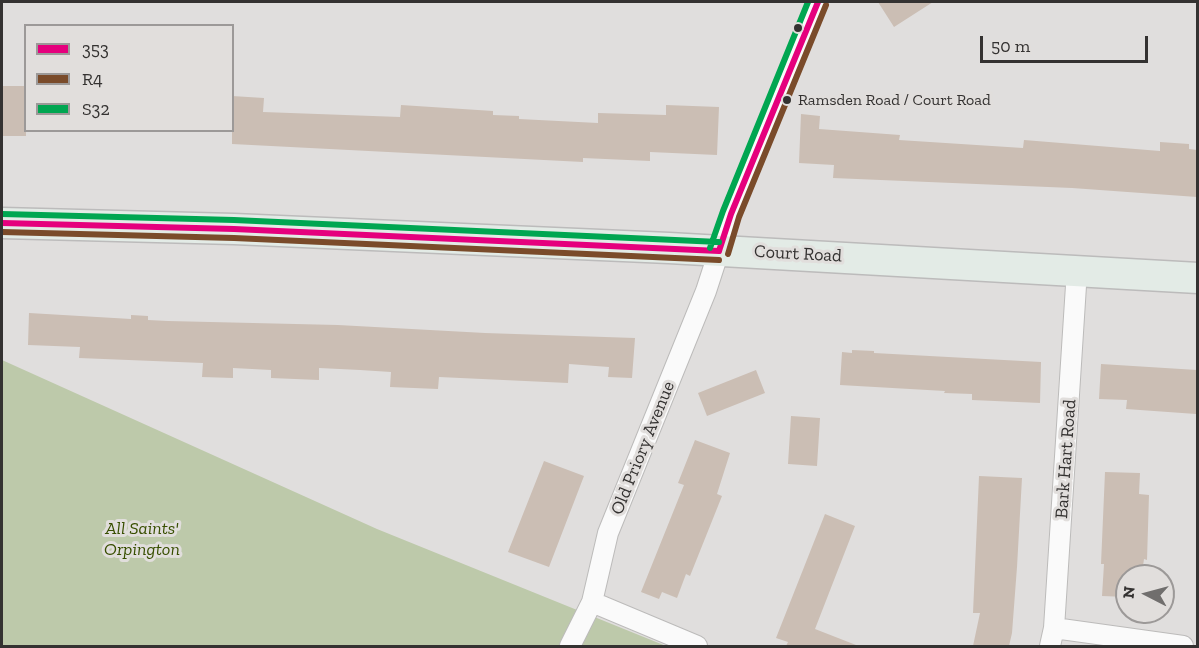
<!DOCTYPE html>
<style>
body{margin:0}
#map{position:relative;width:1199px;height:648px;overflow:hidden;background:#e0dedd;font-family:"Zilla Slab",serif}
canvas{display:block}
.frame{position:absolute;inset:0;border:3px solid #343231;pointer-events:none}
.legend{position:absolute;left:24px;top:24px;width:210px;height:108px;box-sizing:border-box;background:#e1dedc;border:2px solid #9c9998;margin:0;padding:8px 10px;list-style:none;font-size:18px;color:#343231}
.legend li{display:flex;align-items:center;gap:12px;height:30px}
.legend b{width:30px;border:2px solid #9c9998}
.north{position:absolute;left:1115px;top:564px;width:60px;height:60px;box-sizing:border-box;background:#e1dedc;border:2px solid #9c9998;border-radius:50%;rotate:276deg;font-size:16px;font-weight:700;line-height:24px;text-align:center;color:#343231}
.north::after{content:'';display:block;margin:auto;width:21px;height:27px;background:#706e6d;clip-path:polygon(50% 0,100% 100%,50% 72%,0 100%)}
.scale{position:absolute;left:980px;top:36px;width:168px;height:27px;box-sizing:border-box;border:3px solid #343231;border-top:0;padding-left:8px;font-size:18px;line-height:21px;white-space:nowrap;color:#343231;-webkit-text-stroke:4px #e1dedc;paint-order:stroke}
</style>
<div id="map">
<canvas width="1199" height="648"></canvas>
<div class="frame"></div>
<ul class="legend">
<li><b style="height:8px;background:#e5007d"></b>353</li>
<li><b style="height:8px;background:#7a4b2a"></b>R4</li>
<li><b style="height:8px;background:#00a651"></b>S32</li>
</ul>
<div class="north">N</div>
<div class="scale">50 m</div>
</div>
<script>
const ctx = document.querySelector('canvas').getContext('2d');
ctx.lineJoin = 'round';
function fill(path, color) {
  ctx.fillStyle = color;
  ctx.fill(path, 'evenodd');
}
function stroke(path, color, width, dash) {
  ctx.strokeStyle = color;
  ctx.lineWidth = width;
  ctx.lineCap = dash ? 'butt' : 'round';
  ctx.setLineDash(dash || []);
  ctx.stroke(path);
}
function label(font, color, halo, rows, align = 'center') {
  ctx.font = font + ' "Zilla Slab",serif';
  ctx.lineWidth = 6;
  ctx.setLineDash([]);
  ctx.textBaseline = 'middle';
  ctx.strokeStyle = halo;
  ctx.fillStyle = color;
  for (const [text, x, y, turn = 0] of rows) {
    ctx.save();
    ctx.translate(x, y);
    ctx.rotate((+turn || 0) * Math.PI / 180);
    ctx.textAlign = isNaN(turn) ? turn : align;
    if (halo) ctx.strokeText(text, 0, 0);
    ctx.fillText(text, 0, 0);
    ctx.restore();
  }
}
const green = new Path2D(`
 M 2,360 L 377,529 L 666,646 L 2,646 Z`);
const building = new Path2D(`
 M 878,2 L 933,2 L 894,27 Z
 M 2,86 L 26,86 L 26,136 L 2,136 Z
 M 232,96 L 264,98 L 263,112 L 400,117 L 401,105 L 493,111 L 493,115 L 519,116 L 519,119 L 598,123 L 598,113 L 666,115 L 666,105 L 719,107 L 717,155 L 650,152 L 650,161 L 583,158 L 583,162 L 232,144 Z
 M 801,114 L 820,116 L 819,129 L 900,135 L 899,140 L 1023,148 L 1024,140 L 1160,151 L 1160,142 L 1189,144 L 1189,149 L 1197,150 L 1197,197 L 1072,188 L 833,178 L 834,165 L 799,163 Z
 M 29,313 L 131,319 L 131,315 L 148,316 L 148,320 L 168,321 L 338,325 L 485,333 L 635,338 L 632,378 L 608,377 L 609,367 L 569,364 L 568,383 L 439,377 L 438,389 L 390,387 L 391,372 L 360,370 L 319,368 L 319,380 L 271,378 L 271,370 L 233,368 L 233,378 L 202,377 L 203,363 L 79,358 L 80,347 L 28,345 Z
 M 852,350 L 874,351 L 874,353 L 1041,362 L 1040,403 L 972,400 L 972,394 L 944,393 L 945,391 L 840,385 L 842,352 L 852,353 Z
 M 1101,364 L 1197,370 L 1196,414 L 1126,409 L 1127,400 L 1099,399 Z
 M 756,370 L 765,393 L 707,416 L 698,393 Z
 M 791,416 L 820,418 L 817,466 L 788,464 Z
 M 695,440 L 730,453 L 717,494 L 722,496 L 690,576 L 686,574 L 677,598 L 662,592 L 659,599 L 641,592 L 684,485 L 678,483 Z
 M 544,461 L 584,476 L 549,567 L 508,552 Z
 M 1105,472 L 1140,473 L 1139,494 L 1149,495 L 1147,560 L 1144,559 L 1143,566 L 1140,566 L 1139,576 L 1127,576 L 1127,597 L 1102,596 L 1104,564 L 1101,564 Z
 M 979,476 L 1022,478 L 1017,567 L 1012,633 L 1009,646 L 973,646 L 980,613 L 973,613 Z
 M 825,514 L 855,526 L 815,629 L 856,645 L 855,646 L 786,646 L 788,642 L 776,638 Z`);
const minor = new Path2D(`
 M 592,602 L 697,646
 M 1054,628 L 1183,646
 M 570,646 L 592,602 L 608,533 L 706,291 L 731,214 L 818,2
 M 1050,646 L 1054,628 L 1077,270`);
const primary = new Path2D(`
 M 2,223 L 234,229 L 669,248 L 1198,278`);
const bus1 = new Path2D(`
 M 2,223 L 234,229 L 719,251
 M 719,251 L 731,214 L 818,2`);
const bus2 = new Path2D(`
 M 2,232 L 234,238 L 719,260
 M 728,254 L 739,217 L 826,5`);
const bus3 = new Path2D(`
 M 2,214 L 234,220 L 719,242
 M 710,248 L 723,211 L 808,2`);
const markers = [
 [798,28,5,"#343231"],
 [787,100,5,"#343231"]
];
const busNames = [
 ["Ramsden Road / Court Road",798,100]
];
const streetNames = [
 ["Court Road",798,254,3],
 ["Old Priory Avenue",643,448,-68],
 ["Bark Hart Road",1066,459,-86]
];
const parkNames = [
 ["All Saints'",142,529],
 ["Orpington",142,550]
];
fill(green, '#bdc9aa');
fill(building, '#cbbeb4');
stroke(minor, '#bcbbba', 22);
stroke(primary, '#bcbbbb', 33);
stroke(minor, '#fafafa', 20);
stroke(primary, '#e3ebe6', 30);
stroke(bus1, '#e5007d', 6);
stroke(bus2, '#7a4b2a', 6);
stroke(bus3, '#00a651', 6);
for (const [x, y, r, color] of markers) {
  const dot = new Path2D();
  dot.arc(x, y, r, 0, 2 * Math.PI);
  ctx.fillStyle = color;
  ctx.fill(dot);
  stroke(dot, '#e1dedc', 2);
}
label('16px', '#343231', '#e1dedc', busNames, 'left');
label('18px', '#343231', '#e1dedc', streetNames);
label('italic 18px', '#384f00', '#e1dedc', parkNames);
</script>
